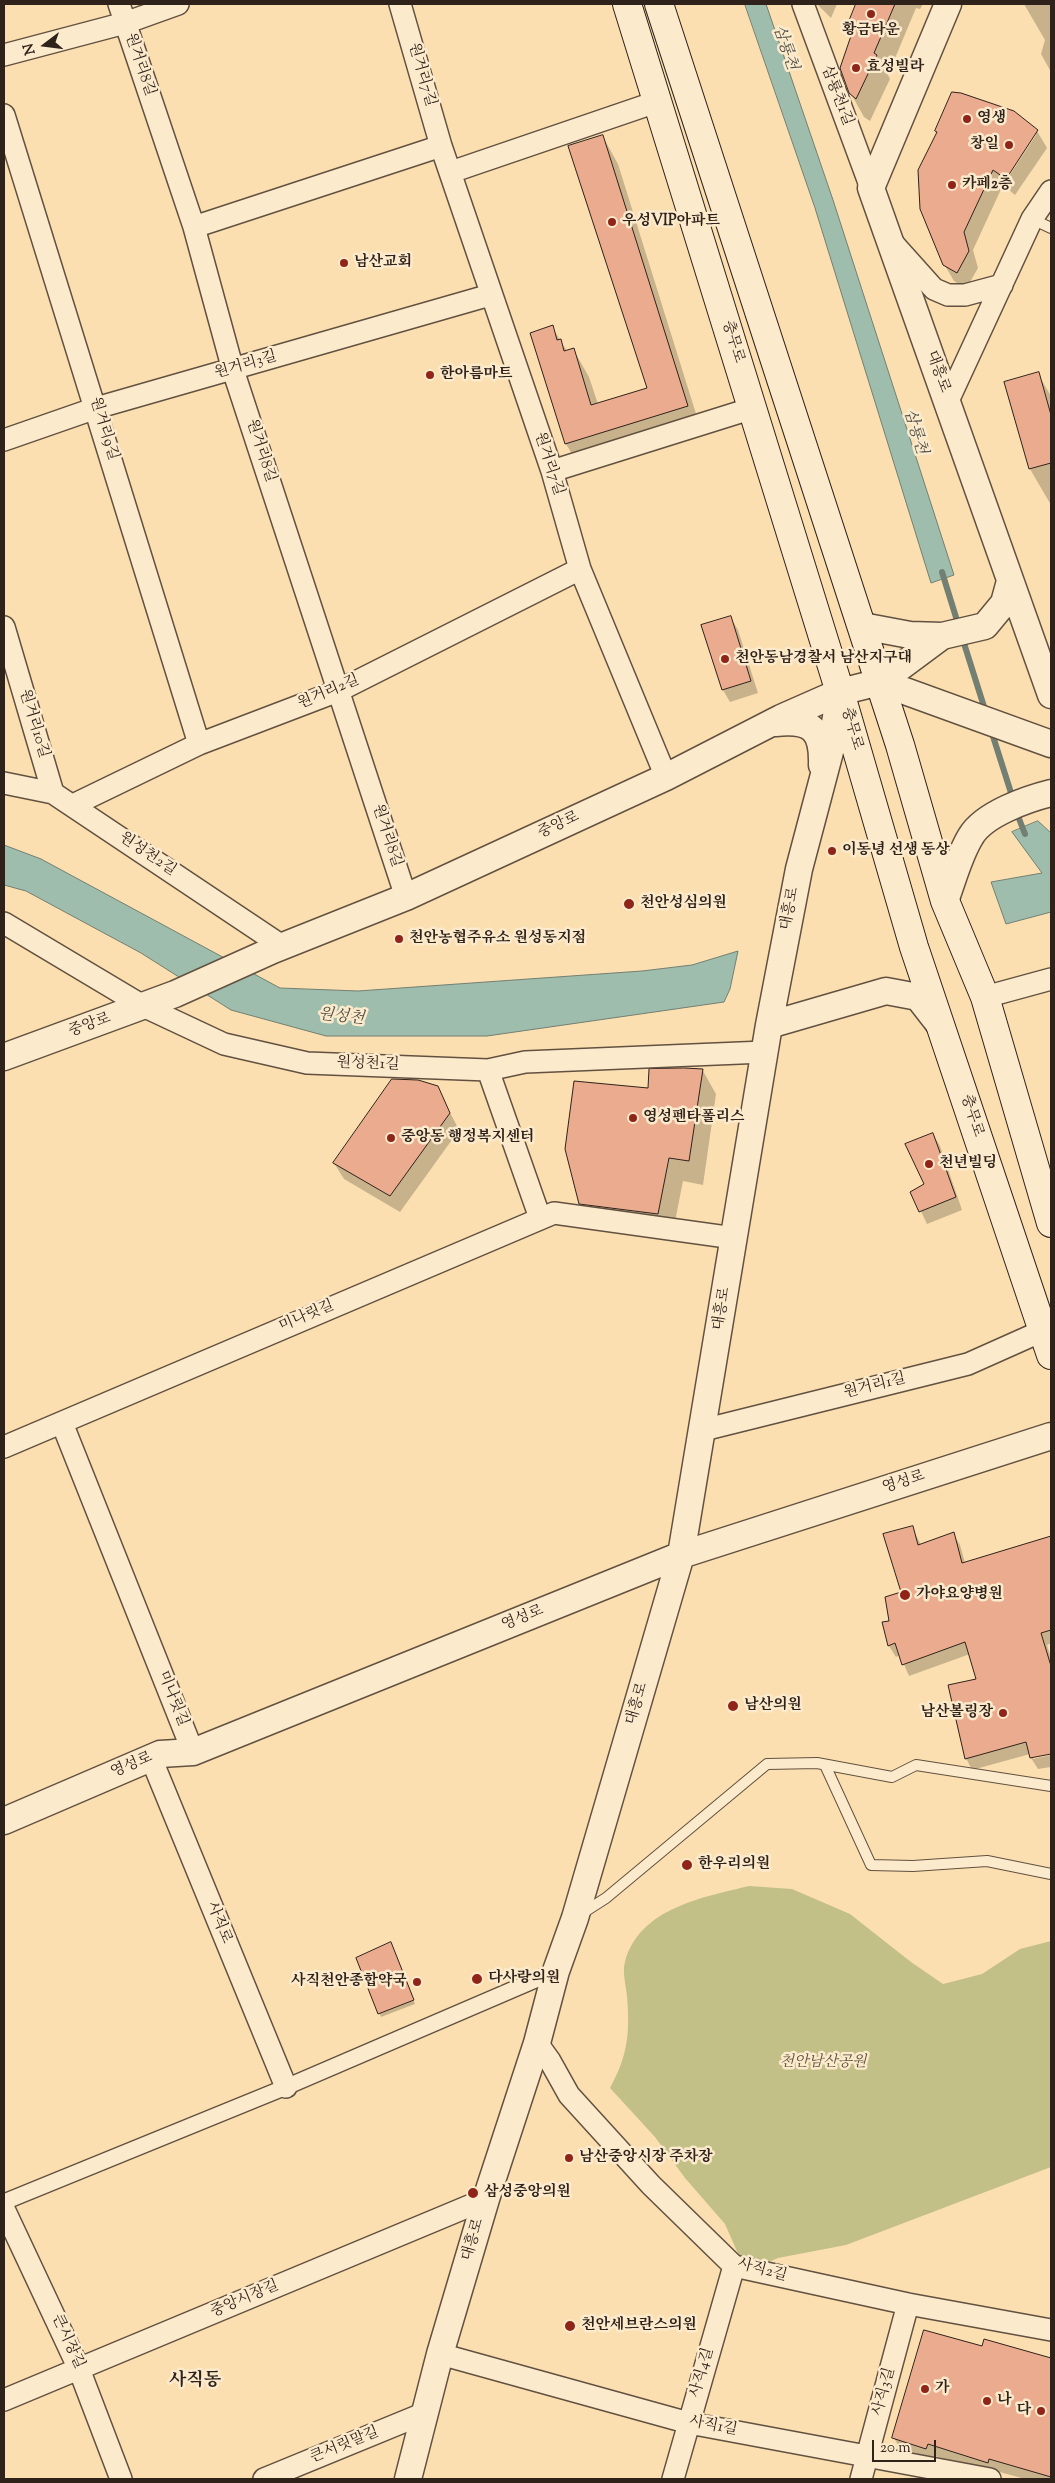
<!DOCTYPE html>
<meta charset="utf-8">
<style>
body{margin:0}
#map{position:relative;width:1055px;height:2483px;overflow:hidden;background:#fbdfb0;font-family:"Sorts Mill Goudy",serif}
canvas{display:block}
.frame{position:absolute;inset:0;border:5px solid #2f221b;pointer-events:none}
.north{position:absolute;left:20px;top:20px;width:50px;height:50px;-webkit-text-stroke:4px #fceacc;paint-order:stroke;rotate:255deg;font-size:14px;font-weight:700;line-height:20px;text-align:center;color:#2f221b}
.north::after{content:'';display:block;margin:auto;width:18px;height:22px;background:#2f221b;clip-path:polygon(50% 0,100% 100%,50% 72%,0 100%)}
.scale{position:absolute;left:872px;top:2440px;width:64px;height:22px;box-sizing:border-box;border:2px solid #2f221b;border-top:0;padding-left:6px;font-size:15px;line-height:18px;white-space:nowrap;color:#2f221b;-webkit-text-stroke:4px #fceacc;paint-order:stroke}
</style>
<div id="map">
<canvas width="1055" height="2483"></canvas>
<div class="frame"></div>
<div class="north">N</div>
<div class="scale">20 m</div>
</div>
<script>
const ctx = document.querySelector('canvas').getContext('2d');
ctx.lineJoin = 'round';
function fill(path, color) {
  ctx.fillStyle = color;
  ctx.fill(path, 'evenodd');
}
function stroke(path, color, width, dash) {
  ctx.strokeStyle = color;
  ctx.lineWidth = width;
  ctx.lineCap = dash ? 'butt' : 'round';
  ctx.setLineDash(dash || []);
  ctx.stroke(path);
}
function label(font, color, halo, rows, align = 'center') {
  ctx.font = font + ' "Sorts Mill Goudy","Noto Serif KR",serif';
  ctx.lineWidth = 5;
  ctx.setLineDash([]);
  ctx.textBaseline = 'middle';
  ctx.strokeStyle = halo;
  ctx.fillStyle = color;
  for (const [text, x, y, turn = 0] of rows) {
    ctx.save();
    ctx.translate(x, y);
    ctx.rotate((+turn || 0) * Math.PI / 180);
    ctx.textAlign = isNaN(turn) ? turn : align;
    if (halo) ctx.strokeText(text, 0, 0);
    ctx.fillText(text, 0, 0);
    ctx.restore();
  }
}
const green = new Path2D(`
 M 749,1886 L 792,1889 L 850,1914 L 911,1962 L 943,1984 L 982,1974 L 1020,1949 L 1051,1941 L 1051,2167 L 846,2245 L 778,2258 L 755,2268 L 739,2256 L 725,2224 L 685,2178 L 655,2137 L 610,2088 C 628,2055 630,2033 627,1996 C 626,1986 622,1971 625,1962 C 639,1908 704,1897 749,1886 Z`);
const water = new Path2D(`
 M 745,4 L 766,4 L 833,200 L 954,575 L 931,583 L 815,208 Z
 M 1038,821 L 1051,833 L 1051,912 L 1006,924 L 991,882 L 1042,873 L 1012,832 Z
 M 4,845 L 41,859 L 280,988 L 358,991 L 642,971 L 692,965 L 738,951 L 730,989 L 724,1002 L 487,1036 L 326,1036 L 231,1010 L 141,953 L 26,891 L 4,885 Z`);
const shadow = new Path2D(`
 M 817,4 L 837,4 L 831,18 Z
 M 857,4 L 923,4 L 920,9 L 916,8 L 888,75 L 890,79 L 870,121 L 864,117 L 850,92 L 854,31 L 850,24 Z
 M 1024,4 L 1051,4 L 1051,72 L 1041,54 L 1045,40 Z
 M 1013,112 L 1037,131 L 1047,148 L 1015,195 L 1003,185 L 973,250 L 978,268 L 966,289 L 954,281 L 944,264 L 936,131 ZM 1033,135 L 1036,135 L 1003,185 L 1001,184 Z
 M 603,137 L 618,164 L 702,433 L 582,471 L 566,444 L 531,334 L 552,327 L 567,351 L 573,349 L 589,377 L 598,404 L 648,389 Z
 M 1038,374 L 1051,396 L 1051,505 L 1030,469 Z
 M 731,618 L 738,630 L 758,693 L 730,702 L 723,690 L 703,626 Z
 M 703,1071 L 716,1094 L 703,1185 L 683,1181 L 672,1237 L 594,1227 L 580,1203 L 650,1089 Z
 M 437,1087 L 459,1130 L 400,1212 L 344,1179 L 334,1163 Z
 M 933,1134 L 940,1146 L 962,1210 L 927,1224 L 912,1192 L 925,1185 Z
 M 912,1527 L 921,1545 L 953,1533 L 960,1545 L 965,1563 L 1051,1537 L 1051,1643 L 1047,1645 L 1051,1658 L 1051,1752 L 1033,1756 L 1033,1759 L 1051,1755 L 1051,1767 L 1038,1769 L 1031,1758 L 1030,1754 L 972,1770 L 966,1758 L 977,1680 L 970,1654 L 909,1676 L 900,1655 L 896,1657 L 889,1646 L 884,1623 L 891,1622 L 902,1593 Z
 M 393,1947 L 415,2004 L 381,2017 L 358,1958 Z
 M 983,2348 L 1051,2358 L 1051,2479 L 1025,2479 L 996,2471 L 995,2475 L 935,2456 L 933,2461 L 901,2450 L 894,2438 Z`);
const stream = new Path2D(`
 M 942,572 L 959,627
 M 962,637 L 986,713
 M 991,730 L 1013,799
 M 1016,811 L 1025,834`);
const building = new Path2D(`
 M 856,4 L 895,4 L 874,53 L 877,55 L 856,99 L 849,93 L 840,68 L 854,27 L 848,24 Z
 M 952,92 L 961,93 L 1014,111 L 1038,130 L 1006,179 L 993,170 L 964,232 L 969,251 L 957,273 L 943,265 L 920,209 L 918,170 L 937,132 L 935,131 Z
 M 603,135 L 688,406 L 565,444 L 530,333 L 553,325 L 557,340 L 561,339 L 564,351 L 574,348 L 591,405 L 647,388 L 568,146 Z
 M 1039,372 L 1051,415 L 1051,463 L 1029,469 L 1004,382 Z
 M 731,616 L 751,681 L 722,690 L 701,625 Z
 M 684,1068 L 703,1069 L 689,1161 L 669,1158 L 658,1214 L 579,1204 L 565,1149 L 574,1081 L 648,1088 L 649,1069 Z
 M 392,1079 L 418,1080 L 438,1086 L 450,1113 L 390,1196 L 333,1163 Z
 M 933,1133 L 956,1197 L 919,1212 L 910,1192 L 924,1184 L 905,1144 Z
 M 913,1526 L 918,1545 L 954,1532 L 962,1563 L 1051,1536 L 1051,1630 L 1041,1633 L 1051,1666 L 1051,1754 L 1030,1758 L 1026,1742 L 965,1759 L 948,1685 L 976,1679 L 965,1642 L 902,1665 L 895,1643 L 888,1646 L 882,1622 L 889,1621 L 885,1597 L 901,1592 L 883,1534 Z
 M 391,1942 L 414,2000 L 378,2014 L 356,1958 Z
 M 924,2330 L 982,2346 L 984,2339 L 1051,2358 L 1051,2477 L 989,2459 L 988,2463 L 928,2444 L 926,2449 L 892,2438 Z`);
const service = new Path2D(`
 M 1032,219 L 1051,228
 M 825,1765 L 871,1865 L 913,1866 L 987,1861 L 1051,1874
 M 581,1914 L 606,1898 L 767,1764 L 817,1763 L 892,1777 L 916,1765 L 1051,1786`);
const pedestrian = new Path2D(`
 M 4,2202 L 286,2087 L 556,1971`);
const minor = new Path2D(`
 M 119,4 L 194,227 L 233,370 L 406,897
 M 400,4 L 441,146 L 552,471 L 580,569 L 666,777
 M 803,4 L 871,188
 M 4,55 L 125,23 L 178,4
 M 4,115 L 199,744
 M 451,172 L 659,101
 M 194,227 L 441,146
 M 891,241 L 934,289 L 948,295 L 965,295 L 1002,285
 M 947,403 L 1032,219 L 1051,191
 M 4,440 L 96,408 L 490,295
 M 552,471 L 753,408
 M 4,627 L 53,793
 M 4,783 L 53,793 L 282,946
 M 73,805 L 199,744 L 338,691 L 580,569
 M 4,923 L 143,1006 L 224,1044 L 307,1063 L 488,1070 L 525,1062 L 764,1052
 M 985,997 L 1051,979
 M 488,1070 L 540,1218
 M 62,1423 L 193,1752
 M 703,1430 L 968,1364 L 1042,1331
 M 4,1447 L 554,1213 L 734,1238
 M 151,1758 L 286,2087
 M 537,2043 L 550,2061 L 569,2095 L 651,2185 L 734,2266 L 908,2304 L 1051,2330
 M 4,2209 L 79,2369 L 121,2479
 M 440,2354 L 689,2423 L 990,2479
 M 4,2400 L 486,2199
 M 264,2479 L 425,2413
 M 673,2479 L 734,2266
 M 861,2479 L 908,2304`);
const tertiary = new Path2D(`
 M 948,4 L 871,188 L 1051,695
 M 862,626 L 910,635 L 942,636
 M 880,682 L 942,636 L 985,626 L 1004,603 L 1010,581
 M 775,723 C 811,719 823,729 822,765
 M 945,901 C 953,880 959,855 971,836 C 984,814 1027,799 1051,793
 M 769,1025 L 886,991 L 918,997 L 939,1024
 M 4,1057 L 175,994 L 273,950 L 406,897 L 666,777 L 781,718 L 840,692 L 880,682 L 1051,744
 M 4,1821 L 160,1754 L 193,1752 L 681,1555 L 1051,1436
 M 408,2479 L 440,2354 L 486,2199 L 537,2043 L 556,1971 L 575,1918 L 681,1555 L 769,1025 L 799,869 L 831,748 L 840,692`);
const secondary = new Path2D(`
 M 627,4 L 840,692 L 914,947 L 1051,1355
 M 659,4 L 900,745 L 945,901 L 985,997 L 1051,1223`);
const markers = [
 [871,14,5,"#8f2418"],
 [856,68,5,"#8f2418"],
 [967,119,5,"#8f2418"],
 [1009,145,5,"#8f2418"],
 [952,185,5,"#8f2418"],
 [612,222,5,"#8f2418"],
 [344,263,5,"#8f2418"],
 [430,375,5,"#8f2418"],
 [725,659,5,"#8f2418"],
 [832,851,5,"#8f2418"],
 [629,904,6,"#8f2418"],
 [399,939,5,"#8f2418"],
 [633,1118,5,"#8f2418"],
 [391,1138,5,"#8f2418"],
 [929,1164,5,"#8f2418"],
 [905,1595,6,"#8f2418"],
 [733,1706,6,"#8f2418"],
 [1003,1713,5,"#8f2418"],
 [687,1865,6,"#8f2418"],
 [477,1979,6,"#8f2418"],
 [417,1982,5,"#8f2418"],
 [569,2158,5,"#8f2418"],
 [473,2193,6,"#8f2418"],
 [570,2326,6,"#8f2418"],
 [925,2389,5,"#8f2418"],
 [987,2401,5,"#8f2418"],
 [1041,2411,5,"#8f2418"]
];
const poiNames = [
 ["황금타운",871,31,"center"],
 ["효성빌라",866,68],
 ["영생",977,119],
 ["창일",999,145,"right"],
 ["카페2층",962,185],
 ["우성VIP아파트",622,222],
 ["남산교회",354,263],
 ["한아름마트",440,375],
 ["천안동남경찰서 남산지구대",735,659],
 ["이동녕 선생 동상",842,851],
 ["천안성심의원",640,904],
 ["천안농협주유소 원성동지점",409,939],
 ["영성펜타폴리스",643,1118],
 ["중앙동 행정복지센터",401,1138],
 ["천년빌딩",939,1164],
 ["가야요양병원",916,1595],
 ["남산의원",744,1706],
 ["남산볼링장",993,1713,"right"],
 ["한우리의원",698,1865],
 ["다사랑의원",488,1979],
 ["사직천안종합약국",407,1982,"right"],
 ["남산중앙시장 주차장",579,2158],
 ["삼성중앙의원",484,2193],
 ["천안세브란스의원",581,2326],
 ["가",935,2389],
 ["나",997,2401],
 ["다",1031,2411,"right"]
];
const streetNames = [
 ["원거리8길",139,65,71],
 ["원거리7길",421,75,74],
 ["삼룡천1길",836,96,69],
 ["충무로",732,342,73],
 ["원거리3길",246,366,-16],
 ["대흥로",937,372,70],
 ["원거리9길",103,429,73],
 ["원거리8길",260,451,72],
 ["원거리7길",548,464,72],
 ["원거리2길",329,693,-23],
 ["원거리10길",33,724,73],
 ["충무로",851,729,74],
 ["중앙로",559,826,-25],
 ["원거리8길",386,836,72],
 ["원성천2길",147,855,34],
 ["대흥로",791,909,-79],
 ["중앙로",90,1026,-20],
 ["원성천1길",368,1065,2],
 ["충무로",971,1116,72],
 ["대흥로",723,1309,-81],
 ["미나릿길",307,1317,-23],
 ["원거리1길",875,1387,-14],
 ["영성로",904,1483,-18],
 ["영성로",523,1619,-22],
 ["미나릿길",172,1699,68],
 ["대흥로",638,1704,-74],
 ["영성로",132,1766,-23],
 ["사직로",218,1923,68],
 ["대흥로",474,2240,-74],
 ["사직2길",762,2271,15],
 ["중앙시장길",245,2300,-23],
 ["큰시장길",67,2342,65],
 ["사직4길",703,2373,-74],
 ["사직3길",885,2392,-75],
 ["사직1길",713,2427,11],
 ["큰서릿말길",345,2446,-22]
];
const parkNames = [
 ["천안남산공원",823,2063]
];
const waterNames = [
 ["삼룡천",784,48,71],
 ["삼룡천",914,432,73],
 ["원성천",341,1018,6]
];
const quarterNames = [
 ["사직동",195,2382]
];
fill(green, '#c3c087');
fill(water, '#9fbdac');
stroke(water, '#727f72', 1);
fill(shadow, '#0003');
stroke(stream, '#727f72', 6);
fill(building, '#ebab8e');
stroke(building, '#2f221b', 1);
stroke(service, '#625140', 12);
stroke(pedestrian, '#625140', 18);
stroke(minor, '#625140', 24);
stroke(tertiary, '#625140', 29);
stroke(secondary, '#2f221b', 30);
stroke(service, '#fceacc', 10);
stroke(pedestrian, '#fceacc', 15);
stroke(minor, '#fceacc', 21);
stroke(tertiary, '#fceacc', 26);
stroke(secondary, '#fceacc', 28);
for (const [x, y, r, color] of markers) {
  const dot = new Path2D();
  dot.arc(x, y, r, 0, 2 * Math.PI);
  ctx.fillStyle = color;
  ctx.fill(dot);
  stroke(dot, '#fceacc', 2);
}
label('bold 15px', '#2f221b', '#fceacc', poiNames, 'left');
label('15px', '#2f221b', '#fceacc', streetNames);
label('italic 15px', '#5b513b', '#fceacc', parkNames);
label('italic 16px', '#515046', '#fceacc', waterNames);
label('bold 18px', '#2f221b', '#fceacc', quarterNames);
</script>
